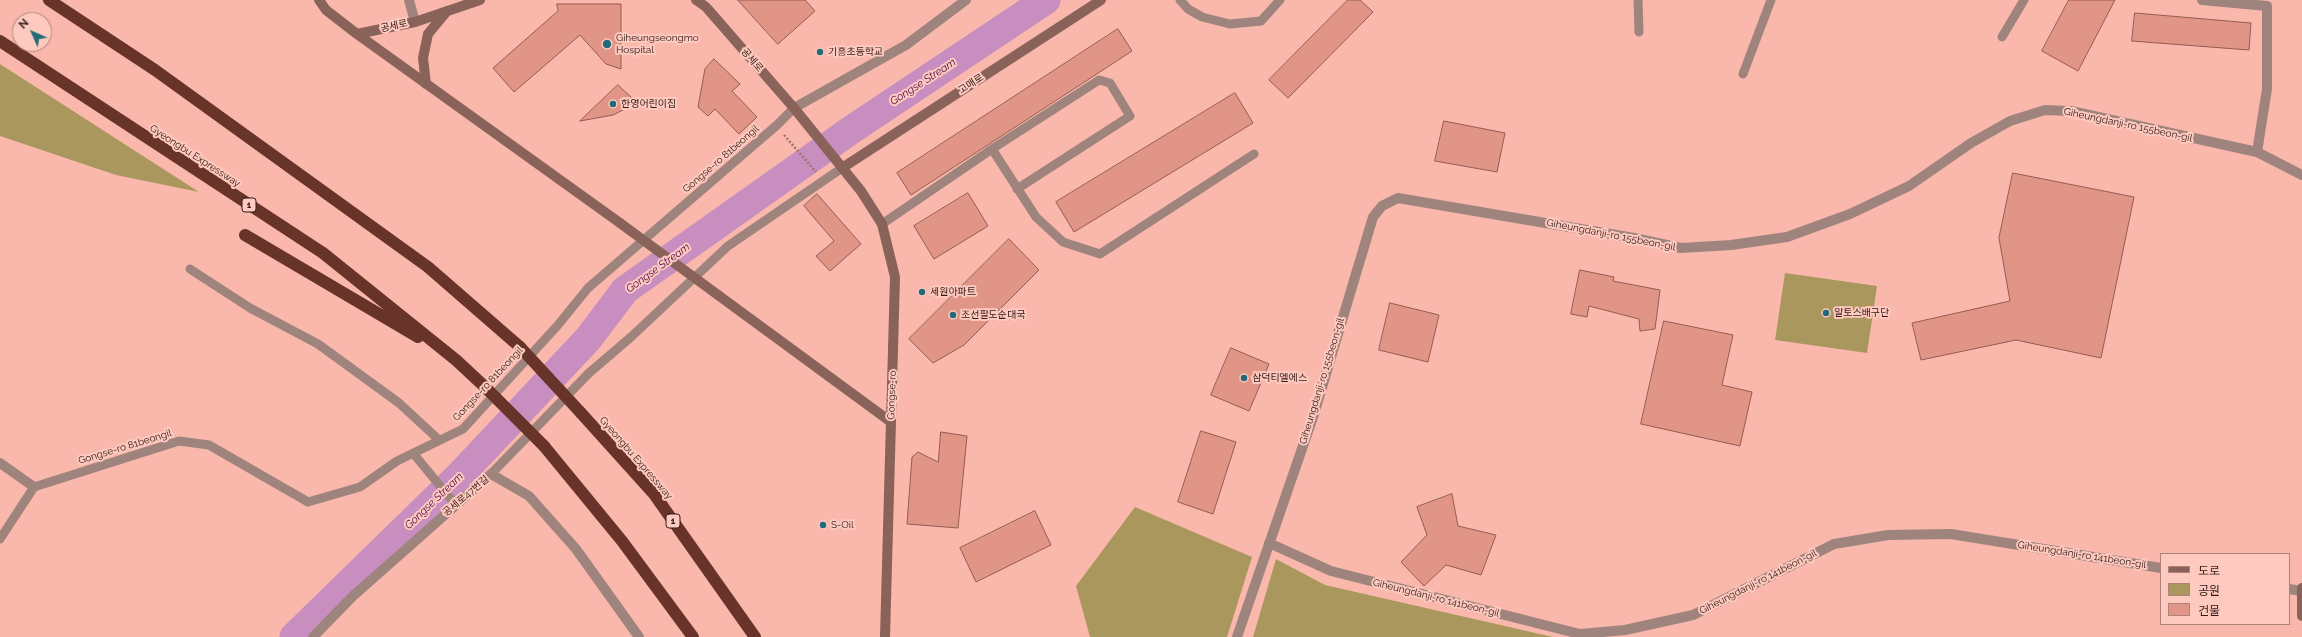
<!DOCTYPE html>
<meta charset="utf-8">
<style>
body{margin:0}
#map{position:relative;width:2302px;height:637px;overflow:hidden;background:#f9b8ab;font-family:Raleway,"Noto Sans KR",sans-serif}
canvas{display:block}
.legend{position:absolute;left:2160px;top:553px;width:130px;height:72px;box-sizing:border-box;background:#fec9be;border:1px solid #ac837b;margin:0;padding:5px 7px;list-style:none;font-size:12px;color:#321b16}
.legend li{display:flex;align-items:center;gap:8px;height:20px}
.legend b{width:20px;border:1px solid #ac837b}
.north{position:absolute;left:12px;top:12px;width:40px;height:40px;box-sizing:border-box;background:#fec9be;border:1px solid #ac837b;border-radius:50%;rotate:315deg;font-size:11px;font-weight:700;line-height:16px;text-align:center;color:#321b16}
.north::after{content:'';display:block;margin:auto;width:14px;height:18px;background:#226a77;clip-path:polygon(50% 0,100% 100%,50% 72%,0 100%)}
</style>
<div id="map">
<canvas width="2302" height="637"></canvas>
<ul class="legend">
<li><b style="height:5px;background:#89625a"></b>도로</li>
<li><b style="height:11px;background:#aa975e"></b>공원</li>
<li><b style="height:11px;background:#e19586"></b>건물</li>
</ul>
<div class="north">N</div>
</div>
<script>
const ctx = document.querySelector('canvas').getContext('2d');
ctx.lineJoin = 'round';
function fill(path, color) {
  ctx.fillStyle = color;
  ctx.fill(path, 'evenodd');
}
function stroke(path, color, width, dash) {
  ctx.strokeStyle = color;
  ctx.lineWidth = width;
  ctx.lineCap = dash ? 'butt' : 'round';
  ctx.setLineDash(dash || []);
  ctx.stroke(path);
}
function label(font, color, halo, rows, align = 'center') {
  ctx.font = font + ' Raleway,"Noto Sans KR",sans-serif';
  ctx.lineWidth = 4;
  ctx.setLineDash([]);
  ctx.textBaseline = 'middle';
  ctx.strokeStyle = halo;
  ctx.fillStyle = color;
  for (const [text, x, y, turn = 0] of rows) {
    ctx.save();
    ctx.translate(x, y);
    ctx.rotate((+turn || 0) * Math.PI / 180);
    ctx.textAlign = isNaN(turn) ? turn : align;
    if (halo) ctx.strokeText(text, 0, 0);
    ctx.fillText(text, 0, 0);
    ctx.restore();
  }
}
const green = new Path2D(`
 M 0,64 L 199,192 L 116,175 L 0,136 Z
 M 1785,273 L 1877,286 L 1867,353 L 1775,340 Z
 M 1135,507 L 1252,557 L 1227,637 L 1090,637 L 1076,586 Z
 M 1276,559 L 1325,585 L 1553,637 L 1253,637 Z`);
const river = new Path2D(`
 M 294,637 L 460,475 L 588,339 L 625,290 L 851,130 L 1046,0`);
const building = new Path2D(`
 M 738,0 L 805,0 L 815,11 L 778,44 Z
 M 1348,0 L 1360,0 L 1373,12 L 1288,98 L 1269,80 Z
 M 2069,0 L 2115,0 L 2078,71 L 2042,51 Z
 M 557,4 L 621,4 L 621,69 L 606,64 L 580,35 L 514,92 L 493,68 L 558,11 Z
 M 2135,13 L 2251,23 L 2249,50 L 2132,41 Z
 M 1118,29 L 1132,51 L 911,195 L 897,173 Z
 M 714,59 L 740,84 L 732,91 L 757,117 L 739,134 L 715,109 L 708,116 L 698,107 L 705,69 Z
 M 618,85 L 633,99 L 623,110 L 613,115 L 580,121 Z
 M 1235,93 L 1253,123 L 1074,232 L 1056,202 Z
 M 1444,121 L 1505,133 L 1497,172 L 1435,161 Z
 M 2013,173 L 2134,197 L 2101,358 L 2016,340 L 1921,360 L 1912,323 L 2010,301 L 1999,238 Z
 M 968,193 L 988,226 L 934,259 L 914,226 Z
 M 817,194 L 861,244 L 830,271 L 816,256 L 834,241 L 804,206 Z
 M 1009,239 L 1039,270 L 964,345 L 933,363 L 909,339 Z
 M 1580,270 L 1614,277 L 1613,281 L 1660,290 L 1655,329 L 1640,331 L 1639,319 L 1589,306 L 1587,317 L 1571,314 Z
 M 1390,303 L 1439,315 L 1428,362 L 1379,350 Z
 M 1664,321 L 1733,335 L 1722,385 L 1752,392 L 1740,446 L 1641,424 Z
 M 1231,348 L 1269,364 L 1249,411 L 1211,395 Z
 M 1201,431 L 1236,442 L 1213,514 L 1178,502 Z
 M 941,432 L 967,436 L 958,528 L 907,524 L 912,457 L 918,452 L 938,462 Z
 M 1452,494 L 1458,526 L 1496,535 L 1481,575 L 1446,565 L 1424,586 L 1401,562 L 1427,535 L 1417,507 Z
 M 1035,511 L 1051,545 L 976,582 L 960,548 Z`);
const path = new Path2D(`
 M 784,135 L 816,172`);
const lane = new Path2D(`
 M 1180,0 L 1188,9 L 1202,17 L 1230,24 L 1261,21 L 1280,0
 M 1638,0 L 1639,32
 M 2002,37 L 2024,0
 M 1743,74 L 1771,0
 M 992,149 L 1036,217 L 1063,242 L 1100,254 L 1254,154
 M 882,224 L 992,149 L 1099,80 L 1110,83 L 1130,116 L 1017,189
 M 190,269 L 250,308 L 318,344 L 399,403 L 439,440
 M 413,453 L 455,504
 M 491,474 L 589,373 L 631,337 L 728,246 L 842,168
 M 0,539 L 34,487 L 179,441 L 209,445 L 308,502 L 360,487 L 397,461 L 463,429 L 558,325 L 588,288 L 777,125 L 794,108`);
const street = new Path2D(`
 M 409,0 L 415,22
 M 2202,0 L 2267,6 L 2267,89 L 2257,152
 M 794,108 L 906,45 L 966,0
 M 0,463 L 34,487
 M 1269,543 L 1331,571 L 1580,634 L 1625,630 L 1693,615 L 1834,544 L 1888,535 L 1951,534 L 2161,568
 M 2289,589 L 2301,591
 M 313,637 L 353,596 L 491,474 L 529,496 L 576,549 L 639,637
 M 1237,637 L 1314,414 L 1373,217 L 1382,206 L 1398,198 L 1634,238 L 1681,248 L 1731,245 L 1787,237 L 1850,214 L 1909,186 L 1971,143 L 2010,121 L 2045,110 L 2071,111 L 2257,152 L 2302,175`);
const secondary = new Path2D(`
 M 319,0 L 326,10 L 357,34 L 620,223
 M 696,0 L 706,7 L 794,108 L 861,191 L 882,224 L 895,277 L 885,637
 M 357,34 L 415,22 L 480,0
 M 426,84 L 423,58 L 428,34 L 447,11
 M 842,168 L 1101,0
 M 718,295 L 891,422
 M 2302,588 L 2302,616`);
const highway = new Path2D(`
 M 49,0 L 155,70 L 428,267 L 520,347
 M 0,41 L 323,253 L 456,360 L 485,387
 M 245,235 L 418,337
 M 581,413 L 654,494 L 755,637
 M 544,446 L 622,541 L 693,637`);
const secondaryBridge = new Path2D(`
 M 620,223 L 718,295`);
const highwayBridge = new Path2D(`
 M 520,347 L 581,413
 M 485,387 L 544,446`);
const markers = [
 [607,44,5,"#226a77"],
 [820,52,4,"#226a77"],
 [613,104,4,"#226a77"],
 [922,292,4,"#226a77"],
 [1826,313,4,"#226a77"],
 [953,315,4,"#226a77"],
 [1244,378,4,"#226a77"],
 [823,525,4,"#226a77"]
];
const shields = [
 [249,205,14],
 [673,521,14]
];
const shieldNames = [
 ["1",249,205],
 ["1",673,521]
];
const streetNames = [
 ["공세로",394,26,-12],
 ["공세로",752,60,49],
 ["고매로",971,84,-33],
 ["Giheungdanji-ro 155beon-gil",2128,125,12],
 ["Gyeongbu Expressway",195,156,33],
 ["Gongse-ro 81beongil",721,159,-41],
 ["Giheungdanji-ro 155beon-gil",1611,235,11],
 ["Giheungdanji-ro 155beon-gil",1322,381,-73],
 ["Gongse-ro 81beongil",488,384,-47],
 ["Gongse-ro",892,395,-88],
 ["Gongse-ro 81beongil",125,447,-17],
 ["Gyeongbu Expressway",636,458,49],
 ["공세로47번길",466,496,-40],
 ["Giheungdanji-ro 141beon-gil",2082,555,9],
 ["Giheungdanji-ro 141beon-gil",1758,582,-27],
 ["Giheungdanji-ro 141beon-gil",1436,598,14]
];
const poiNames = [
 ["Giheungseongmo",616,38],
 ["Hospital",616,50],
 ["기흥초등학교",828,52],
 ["한영어린이집",621,104],
 ["세원아파트",930,292],
 ["알토스배구단",1834,313],
 ["조선팔도순대국",961,315],
 ["삼덕티엘에스",1252,378],
 ["S-Oil",831,525]
];
const waterNames = [
 ["Gongse Stream",923,82,-33],
 ["Gongse Stream",658,268,-36],
 ["Gongse Stream",434,501,-44]
];
fill(green, '#aa975e');
stroke(river, '#c78ebf', 29);
fill(building, '#e19586');
stroke(building, '#945c50', 1);
stroke(path, '#a17269', 2.5, [2, 2]);
stroke(lane, '#9f847e', 9);
stroke(street, '#9f847e', 10);
stroke(secondary, '#89625a', 10);
stroke(highway, '#68342a', 12);
stroke(secondaryBridge, '#89625a', 10);
stroke(highwayBridge, '#68342a', 12);
for (const [x, y, r, color] of markers) {
  const dot = new Path2D();
  dot.arc(x, y, r, 0, 2 * Math.PI);
  ctx.fillStyle = color;
  ctx.fill(dot);
  stroke(dot, '#fec9be', 1.5);
}
for (const [x, y, w] of shields) {
  const box = new Path2D();
  box.roundRect(x - w / 2, y - 7, w, 14, 3);
  ctx.fillStyle = '#fec9be';
  ctx.fill(box);
  stroke(box, '#321b16', 1);
}
label('bold 9px', '#321b16', null, shieldNames);
label('10px', '#321b16', '#fec9be', streetNames);
label('10px', '#321b16', '#fec9be', poiNames, 'left');
label('italic 11px', '#4f094a', '#fec9be', waterNames);
</script>
